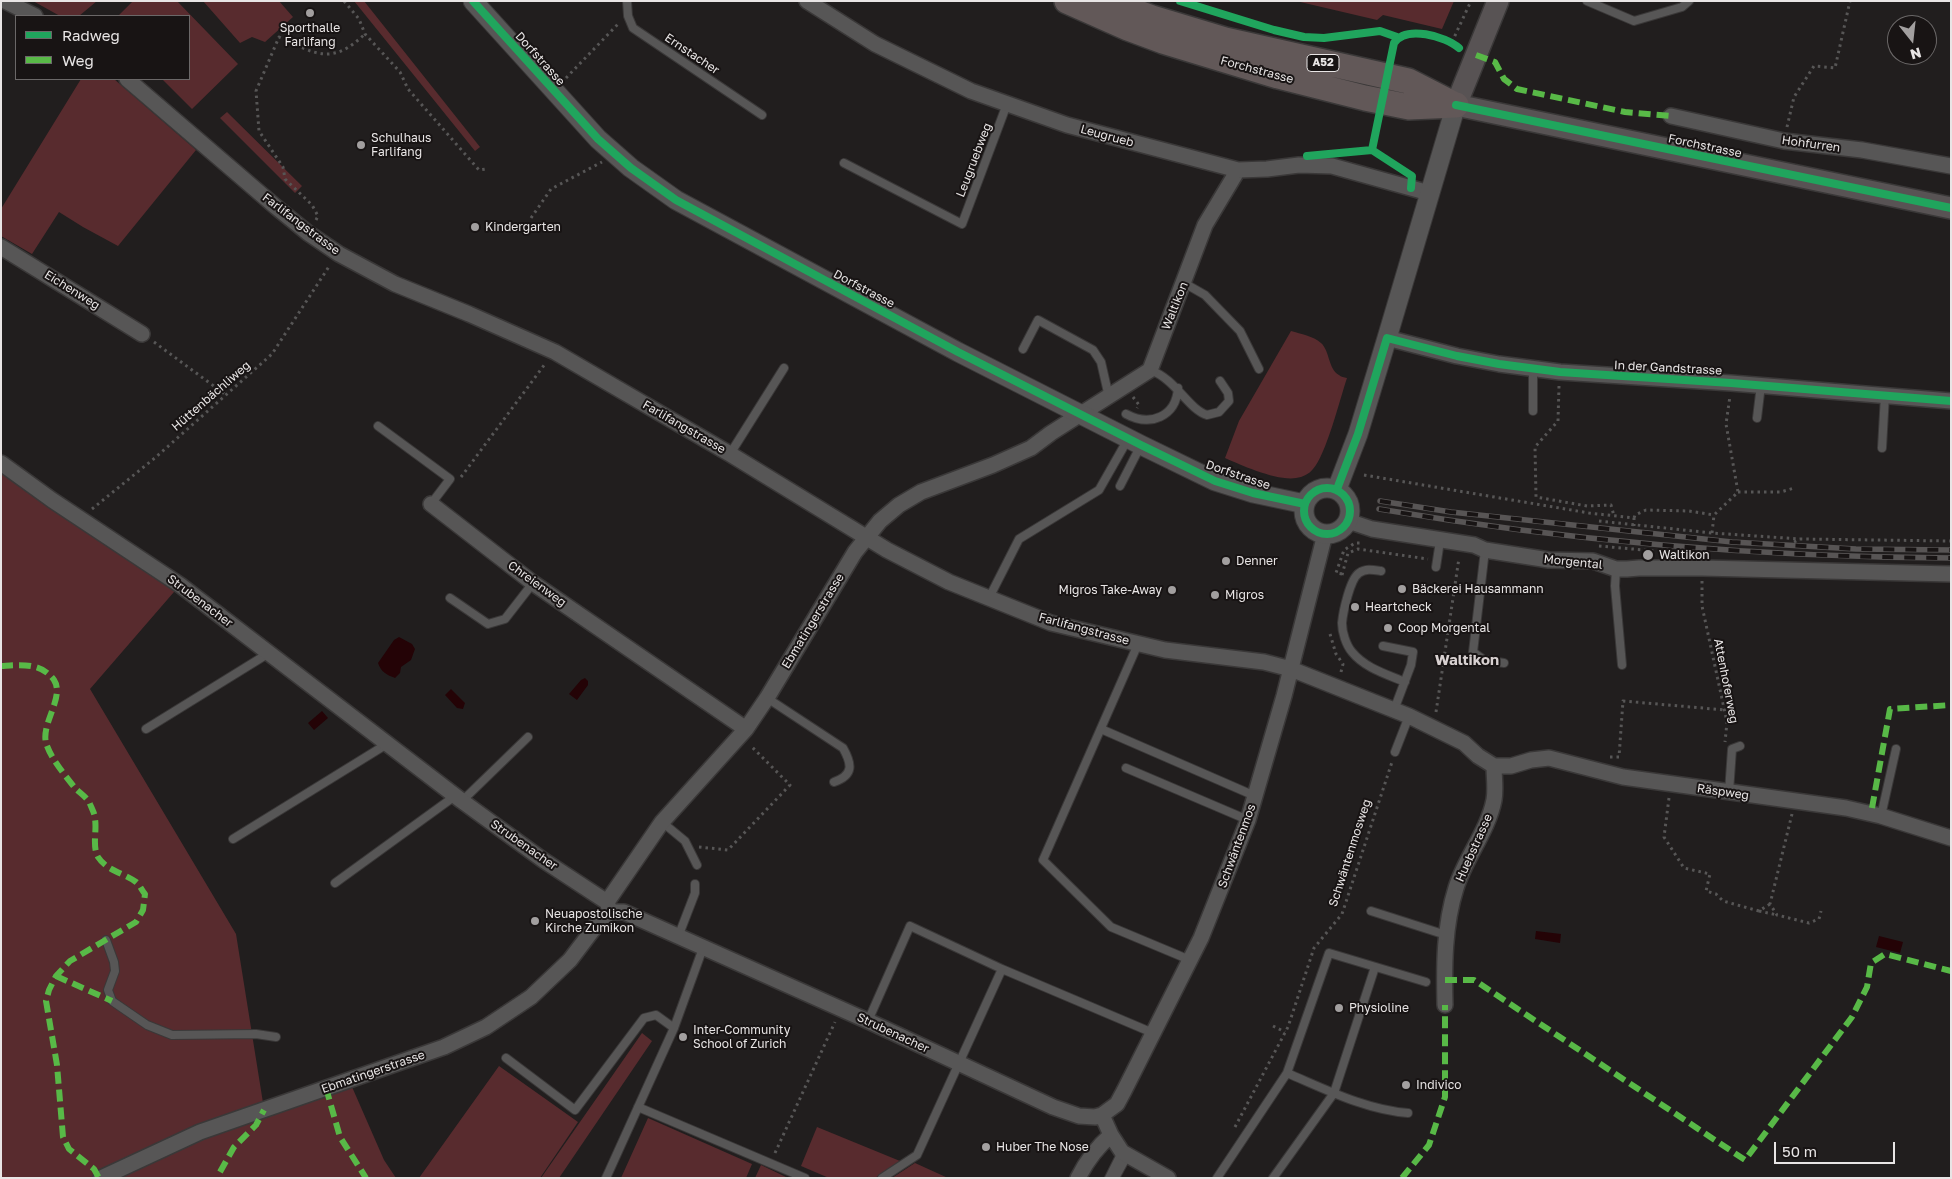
<!DOCTYPE html>
<meta charset="utf-8">
<style>
body{margin:0}
#map{position:relative;width:1952px;height:1179px;overflow:hidden;background:#211e1e;font-family:"Golos Text",sans-serif}
canvas{display:block}
.frame{position:absolute;inset:0;border:2px solid #e8e5e5;pointer-events:none}
.legend{position:absolute;left:15px;top:15px;width:175px;height:65px;box-sizing:border-box;background:#181414;border:1px solid #6b6868;margin:0;padding:6px 9px;list-style:none;font-size:15px;color:#e8e5e5}
.legend li{display:flex;align-items:center;gap:10px;height:25px}
.legend b{width:25px;border:1px solid #6b6868}
.north{position:absolute;left:1887px;top:15px;width:50px;height:50px;box-sizing:border-box;background:#181414;border:1px solid #6b6868;border-radius:50%;rotate:164deg;font-size:14px;font-weight:700;line-height:20px;text-align:center;color:#e8e5e5}
.north::after{content:'';display:block;margin:auto;width:18px;height:22px;background:#a29f9f;clip-path:polygon(50% 0,100% 100%,50% 72%,0 100%)}
.scale{position:absolute;left:1774px;top:1142px;width:121px;height:22px;box-sizing:border-box;border:2px solid #e8e5e5;border-top:0;padding-left:6px;font-size:15px;line-height:18px;white-space:nowrap;color:#e8e5e5;-webkit-text-stroke:4px #181414;paint-order:stroke}
</style>
<div id="map">
<canvas width="1952" height="1179"></canvas>
<div class="frame"></div>
<ul class="legend">
<li><b style="height:6px;background:#20a55d"></b>Radweg</li>
<li><b style="height:6px;background:#58b947"></b>Weg</li>
</ul>
<div class="north">N</div>
<div class="scale">50 m</div>
</div>
<script>
const ctx = document.querySelector('canvas').getContext('2d');
ctx.lineJoin = 'round';
function fill(path, color) {
  ctx.fillStyle = color;
  ctx.fill(path, 'evenodd');
}
function stroke(path, color, width, dash) {
  ctx.strokeStyle = color;
  ctx.lineWidth = width;
  ctx.lineCap = dash ? 'butt' : 'round';
  ctx.setLineDash(dash || []);
  ctx.stroke(path);
}
function label(font, color, halo, rows, align = 'center') {
  ctx.font = font + ' "Golos Text",sans-serif';
  ctx.lineWidth = 4;
  ctx.setLineDash([]);
  ctx.textBaseline = 'middle';
  ctx.strokeStyle = halo;
  ctx.fillStyle = color;
  for (const [text, x, y, turn = 0] of rows) {
    ctx.save();
    ctx.translate(x, y);
    ctx.rotate((+turn || 0) * Math.PI / 180);
    ctx.textAlign = isNaN(turn) ? turn : align;
    if (halo) ctx.strokeText(text, 0, 0);
    ctx.fillText(text, 0, 0);
    ctx.restore();
  }
}
const green = new Path2D(`
 M 33,1 L 97,1 L 79,16 L 60,16 Z
 M 133,1 L 177,1 L 238,64 L 192,109 L 162,79 L 189,79 L 189,16 L 118,16 Z
 M 203,1 L 279,1 L 293,17 L 265,42 L 252,37 L 240,43 Z
 M 354,1 L 364,1 L 480,147 L 475,151 Z
 M 1296,1 L 1454,1 L 1442,29 L 1383,15 L 1377,20 Z
 M 81,79 L 114,79 L 196,150 L 118,246 L 83,227 L 59,212 L 32,254 L 1,236 L 1,209 Z
 M 227,112 L 302,186 L 295,193 L 220,118 Z
 M 1291,331 C 1301,334 1313,336 1321,343 C 1330,351 1328,369 1339,375 C 1341,377 1344,377 1347,378 C 1340,399 1326,455 1313,469 C 1309,474 1303,477 1296,478 C 1277,481 1243,466 1225,458 L 1239,421 Z
 M 1,463 L 180,585 L 90,689 L 236,934 L 264,1109 L 349,1080 L 384,1160 L 396,1178 L 1,1178 Z
 M 642,1033 L 652,1041 L 559,1178 L 541,1178 Z
 M 499,1066 L 578,1122 L 540,1178 L 419,1178 Z
 M 648,1118 L 752,1164 L 746,1178 L 621,1178 Z
 M 817,1127 L 900,1161 L 875,1178 L 829,1178 L 801,1166 Z
 M 915,1163 L 948,1178 L 892,1178 Z
 M 761,1165 L 788,1178 L 755,1178 Z`);
const water = new Path2D(`
 M 399,637 L 412,644 L 415,649 L 411,660 L 401,667 L 400,673 L 395,678 C 387,675 381,672 378,663 L 394,640 Z
 M 585,678 L 588,681 L 588,685 L 577,700 L 569,694 L 581,680 Z
 M 451,689 L 465,703 L 463,709 L 457,708 L 445,695 Z
 M 322,711 L 328,718 L 314,730 L 308,723 Z
 M 1536,931 L 1561,934 L 1560,943 L 1535,939 Z
 M 1879,936 L 1903,942 L 1900,953 L 1876,947 Z`);
const path = new Path2D(`
 M 344,1 L 359,19 L 365,34 L 400,72 L 408,89 L 479,170 L 486,169
 M 1180,1 L 1248,23
 M 1313,37 C 1340,40 1372,24 1397,37
 M 1452,42 L 1471,1
 M 1391,57 C 1392,51 1392,43 1397,38 C 1409,26 1448,38 1459,48
 M 566,78 L 619,23
 M 1379,119 L 1372,150 L 1401,168
 M 1787,127 L 1794,97 L 1814,66 L 1835,68 L 1850,1
 M 1342,152 L 1372,150
 M 531,218 L 551,189 L 602,162
 M 316,220 L 318,216 L 312,205 L 285,179 L 283,167 L 259,131 L 256,91 L 279,37 C 316,54 331,66 365,34
 M 154,342 L 226,395
 M 1559,386 L 1558,421 L 1535,447 L 1536,497 L 1587,506 L 1611,505 L 1614,516
 M 1133,397 L 1139,405 L 1137,408
 M 1364,475 L 1589,513 L 1634,518 L 1634,526
 M 461,477 L 545,364
 M 1738,492 L 1781,492 L 1794,488
 M 92,509 L 156,457 L 272,354 L 330,265
 M 1634,518 L 1635,515 L 1646,510 L 1689,511 L 1714,515
 M 1599,521 L 1712,533 L 1800,539
 M 1712,533 L 1714,515 L 1738,492 L 1726,424 L 1730,396
 M 1794,542 L 1800,539 L 1951,541
 M 1599,546 L 1655,551
 M 1342,574 L 1336,573 L 1344,550 L 1355,543 L 1363,543
 M 1342,575 L 1348,553 L 1358,549 L 1428,559
 M 1702,581 L 1702,606 L 1727,722 L 1725,742
 M 1330,634 L 1336,654 L 1343,664 L 1341,672
 M 1436,712 L 1459,558
 M 1610,757 L 1619,757 L 1623,701 L 1725,710
 M 1669,798 L 1664,837 L 1684,868 L 1710,874 L 1706,891 L 1716,894 L 1723,901 L 1759,911 L 1770,904
 M 1792,814 L 1770,904 L 1777,915 L 1809,923 L 1819,919 L 1821,911
 M 699,847 L 728,850 L 790,785 L 751,746
 M 1759,911 L 1777,915
 M 1273,1026 L 1285,1032
 M 1235,1127 L 1288,1027 L 1314,948 L 1342,914 L 1392,762
 M 775,1153 L 835,1022`);
const service = new Path2D(`
 M 627,1 L 628,16 L 633,28 L 762,115
 M 1587,1 L 1634,21 L 1682,7 L 1689,1
 M 844,163 L 962,224 L 1007,104
 M 1184,283 L 1205,295 L 1240,331 L 1259,369
 M 1023,349 L 1038,320 L 1093,350 L 1101,362 L 1109,397
 M 1533,369 L 1533,411
 M 1150,370 C 1176,379 1188,409 1207,415 L 1219,412 L 1229,401 L 1228,393 L 1220,381
 M 1126,414 C 1150,427 1176,417 1178,388
 M 1757,418 L 1761,385
 M 378,426 L 450,479 L 431,504
 M 1882,448 L 1885,395
 M 730,454 L 784,368
 M 1120,486 L 1141,445
 M 1485,550 L 1473,652 L 1484,660 L 1504,663
 M 1436,567 L 1440,541
 M 1616,569 L 1615,586 L 1622,665
 M 1381,571 C 1374,570 1366,568 1359,573 C 1350,579 1343,612 1342,623 C 1342,632 1346,645 1352,652 C 1365,668 1386,674 1405,682
 M 450,598 L 488,624 L 505,619 L 533,583
 M 989,598 L 1019,539 L 1099,490 L 1128,439
 M 1138,644 L 1043,860 L 1111,927 L 1190,960
 M 1383,646 L 1413,652 L 1411,665 L 1394,710
 M 767,698 L 843,748 C 852,764 854,775 834,782
 M 146,729 L 269,653
 M 1101,729 L 1255,796
 M 1395,752 L 1409,716
 M 1126,768 L 1248,820
 M 1729,792 L 1732,749 L 1740,746
 M 462,801 L 528,737
 M 1881,816 L 1896,749
 M 662,822 L 685,841 L 697,865
 M 233,839 L 387,744
 M 335,883 L 455,796
 M 1371,911 L 1446,935
 M 678,937 L 695,893 L 695,884
 M 106,940 L 114,962 L 115,971 L 108,990 L 112,1001 L 147,1025 L 172,1035 L 256,1034 L 276,1037
 M 868,1021 L 910,926 L 1002,969 L 1153,1033
 M 506,1058 L 575,1110 L 644,1018 L 656,1015 L 674,1028
 M 1287,1073 C 1325,1089 1366,1110 1408,1113
 M 638,1107 L 805,1178
 M 606,1178 L 674,1028 L 703,948
 M 882,1178 L 917,1155 L 1002,969
 M 1109,1178 L 1122,1152
 M 1115,1178 L 1127,1156
 M 1217,1178 L 1287,1073 L 1329,953 L 1426,982
 M 1273,1178 L 1334,1093 L 1375,967`);
const minor = new Path2D(`
 M 5,1 L 35,16
 M 807,1 L 875,44 L 971,91 L 1067,125 L 1238,170 L 1267,169 L 1299,165 L 1332,166 L 1429,193
 M 127,79 L 276,207 L 308,233 L 339,254 L 395,284 L 469,314 L 555,352 L 730,454 L 887,550 L 949,582 L 1051,623 L 1165,650 L 1264,662 L 1291,669 L 1409,716 L 1464,743 L 1478,756 L 1494,766
 M 1671,116 L 1784,141 L 1862,150 L 1951,166
 M 1,247 L 142,334
 M 1387,338 L 1457,356 L 1499,364 L 1560,372 L 1731,383 L 1951,401
 M 1,463 L 52,500 L 180,585 L 462,801 L 543,860 L 607,902 L 610,911
 M 431,504 L 533,583 L 746,729
 M 1348,521 L 1372,529 L 1474,545 L 1485,550 L 1549,560 L 1593,561 L 1616,569 L 1627,569 L 1639,568 L 1702,568 L 1951,574
 M 1494,766 L 1511,766 L 1531,760 L 1549,758 L 1623,777 L 1846,808 L 1881,816 L 1951,838
 M 607,902 L 662,822 L 746,729 L 767,698 L 855,552 L 880,521 L 899,505 L 921,492 L 993,465 L 1031,448 L 1051,433 L 1150,370 L 1205,225 L 1238,170
 M 611,912 L 624,912 L 868,1021 L 1053,1107 L 1079,1116 L 1095,1117 L 1102,1115 L 1117,1104 L 1124,1091 L 1201,938 L 1248,820 L 1284,696 L 1325,534
 M 1445,1005 C 1444,966 1444,926 1456,888 C 1465,858 1488,831 1494,800 C 1496,789 1494,777 1494,766
 M 1102,1115 L 1111,1135 L 1122,1152 L 1168,1178
 M 101,1178 L 200,1132 L 444,1047 L 486,1027 L 531,997 L 570,960 L 601,919 L 611,912
 M 1078,1178 C 1087,1160 1096,1148 1111,1135`);
const tertiary = new Path2D(`
 M 473,1 L 598,139 L 631,168 L 676,200 L 958,352 L 1141,445 L 1215,481 L 1253,493 L 1305,504
 M1304 511a23 23 0 1 1 46 0a23 23 0 1 1-46 0Z
 M 1337,489 L 1358,434 L 1387,338 L 1456,105`);
const secondary = new Path2D(`
 M 1498,1 L 1456,105 L 1951,208`);
const trunk = new Path2D(`
 M 1067,1 L 1128,28 L 1163,41 L 1278,76 L 1365,98 L 1409,107 L 1456,105
 M 1107,1 L 1152,18 L 1225,40 L 1408,81 L 1453,104`);
const rail = new Path2D(`
 M 1380,501 L 1451,512 L 1732,542 L 1856,549 L 1951,550
 M 1379,509 C 1568,541 1759,557 1951,558`);
const quiet = new Path2D(`
 M 1476,55 L 1495,62 L 1504,79 L 1517,89 L 1625,112 L 1671,116
 M 1,666 C 20,665 41,662 54,680 C 65,697 41,723 46,743 C 51,759 65,775 75,788 C 80,793 88,798 90,804 C 92,809 95,814 95,819 C 97,831 92,846 98,857 C 107,871 124,873 136,882 C 140,885 142,891 145,894 L 143,910 L 136,922 L 70,961 L 56,976 L 49,990 L 46,1001 L 57,1065 L 63,1137 L 69,1149 L 94,1169 L 99,1178
 M 1872,808 L 1890,709 L 1951,705
 M 56,976 L 112,1001
 M 1445,980 L 1474,980 L 1745,1160 L 1852,1017 L 1867,987 L 1871,963 L 1885,954 L 1951,971
 M 326,1088 L 340,1137 L 366,1178
 M 220,1172 L 234,1147 L 256,1125 L 264,1110
 M 1402,1178 L 1429,1145 L 1445,1097 L 1445,1005`);
const cycleway = new Path2D(`
 M 473,1 L 598,139 L 631,168 L 676,200 L 958,352 L 1141,445 L 1215,481 L 1253,493 L 1305,504
 M 1180,1 L 1274,30 L 1304,37 L 1324,38 L 1380,31 L 1397,37
 M 1456,105 L 1951,208
 M 1307,156 L 1372,150
 M 1411,188 L 1412,176 L 1372,150 L 1394,43 C 1406,25 1445,36 1459,48
 M1304 511a23 23 0 1 1 46 0a23 23 0 1 1-46 0Z
 M 1337,489 L 1358,434 L 1387,338 L 1457,356 L 1499,364 L 1560,372 L 1731,383 L 1951,401`);
const markers = [
 [310,13,5,"#a29f9f"],
 [361,145,5,"#a29f9f"],
 [475,227,5,"#a29f9f"],
 [1648,555,6,"#a29f9f"],
 [1226,561,5,"#a29f9f"],
 [1402,589,5,"#a29f9f"],
 [1172,590,5,"#a29f9f"],
 [1215,595,5,"#a29f9f"],
 [1355,607,5,"#a29f9f"],
 [1388,628,5,"#a29f9f"],
 [535,921,5,"#a29f9f"],
 [1339,1008,5,"#a29f9f"],
 [683,1037,5,"#a29f9f"],
 [1406,1085,5,"#a29f9f"],
 [986,1147,5,"#a29f9f"]
];
const shields = [
 [1323,63,32]
];
const shieldNames = [
 ["A52",1323,63]
];
const poiNames = [
 ["Sporthalle",310,28,"center"],
 ["Farlifang",310,42,"center"],
 ["Schulhaus",371,138],
 ["Farlifang",371,152],
 ["Kindergarten",485,227],
 ["Waltikon",1659,555],
 ["Denner",1236,561],
 ["Bäckerei Hausammann",1412,589],
 ["Migros Take-Away",1162,590,"right"],
 ["Migros",1225,595],
 ["Heartcheck",1365,607],
 ["Coop Morgental",1398,628],
 ["Neuapostolische",545,914],
 ["Kirche Zumikon",545,928],
 ["Physioline",1349,1008],
 ["Inter-Community",693,1030],
 ["School of Zurich",693,1044],
 ["Indivico",1416,1085],
 ["Huber The Nose",996,1147]
];
const streetNames = [
 ["Ernstacher",692,54,34],
 ["Dorfstrasse",540,59,48],
 ["Forchstrasse",1257,70,15],
 ["Leugrueb",1107,136,15],
 ["Hohfurren",1811,144,8],
 ["Forchstrasse",1705,146,12],
 ["Leugruebweg",974,160,-69],
 ["Farlifangstrasse",301,224,37],
 ["Dorfstrasse",864,289,28],
 ["Eichenweg",72,290,32],
 ["Waltikon",1175,306,-68],
 ["In der Gandstrasse",1668,368,3],
 ["Hüttenbächliweg",211,396,-41],
 ["Farlifangstrasse",684,427,30],
 ["Dorfstrasse",1238,475,19],
 ["Morgental",1573,562,6],
 ["Chreienweg",537,584,36],
 ["Strubenacher",200,601,37],
 ["Ebmatingerstrasse",813,621,-59],
 ["Farlifangstrasse",1084,629,15],
 ["Attenhoferweg",1726,681,79],
 ["Räspweg",1723,792,8],
 ["Strubenacher",524,845,35],
 ["Schwäntenmos",1237,846,-70],
 ["Huebstrasse",1474,848,-66],
 ["Schwäntenmosweg",1350,853,-72],
 ["Strubenacher",893,1033,25],
 ["Ebmatingerstrasse",373,1072,-19]
];
const quarterNames = [
 ["Waltikon",1467,660]
];
fill(green, '#582b2e');
fill(water, '#240306');
stroke(service, '#3a3838', 10);
stroke(minor, '#3a3838', 18);
stroke(tertiary, '#3a3838', 21);
stroke(secondary, '#3a3838', 24);
stroke(trunk, '#3a3838', 28);
stroke(path, '#575656', 3, [2.5, 4]);
stroke(service, '#575656', 8);
stroke(minor, '#575656', 15);
stroke(tertiary, '#575656', 19);
stroke(secondary, '#585354', 21);
stroke(trunk, '#625858', 25);
stroke(rail, '#585555', 5.5);
stroke(rail, '#181414', 4, [11]);
stroke(quiet, '#58b947', 6, [12, 6]);
stroke(cycleway, '#20a55d', 8);
for (const [x, y, r, color] of markers) {
  const dot = new Path2D();
  dot.arc(x, y, r, 0, 2 * Math.PI);
  ctx.fillStyle = color;
  ctx.fill(dot);
  stroke(dot, '#181414', 2);
}
for (const [x, y, w] of shields) {
  const box = new Path2D();
  box.roundRect(x - w / 2, y - 8.5, w, 17, 4);
  ctx.fillStyle = '#181414';
  ctx.fill(box);
  stroke(box, '#e8e5e5', 1);
}
label('bold 11px', '#e8e5e5', null, shieldNames);
label('12px', '#e8e5e5', '#181414', poiNames, 'left');
label('12px', '#e8e5e5', '#181414', streetNames);
label('bold 15px', '#d8d1d1', '#181414', quarterNames);
</script>
